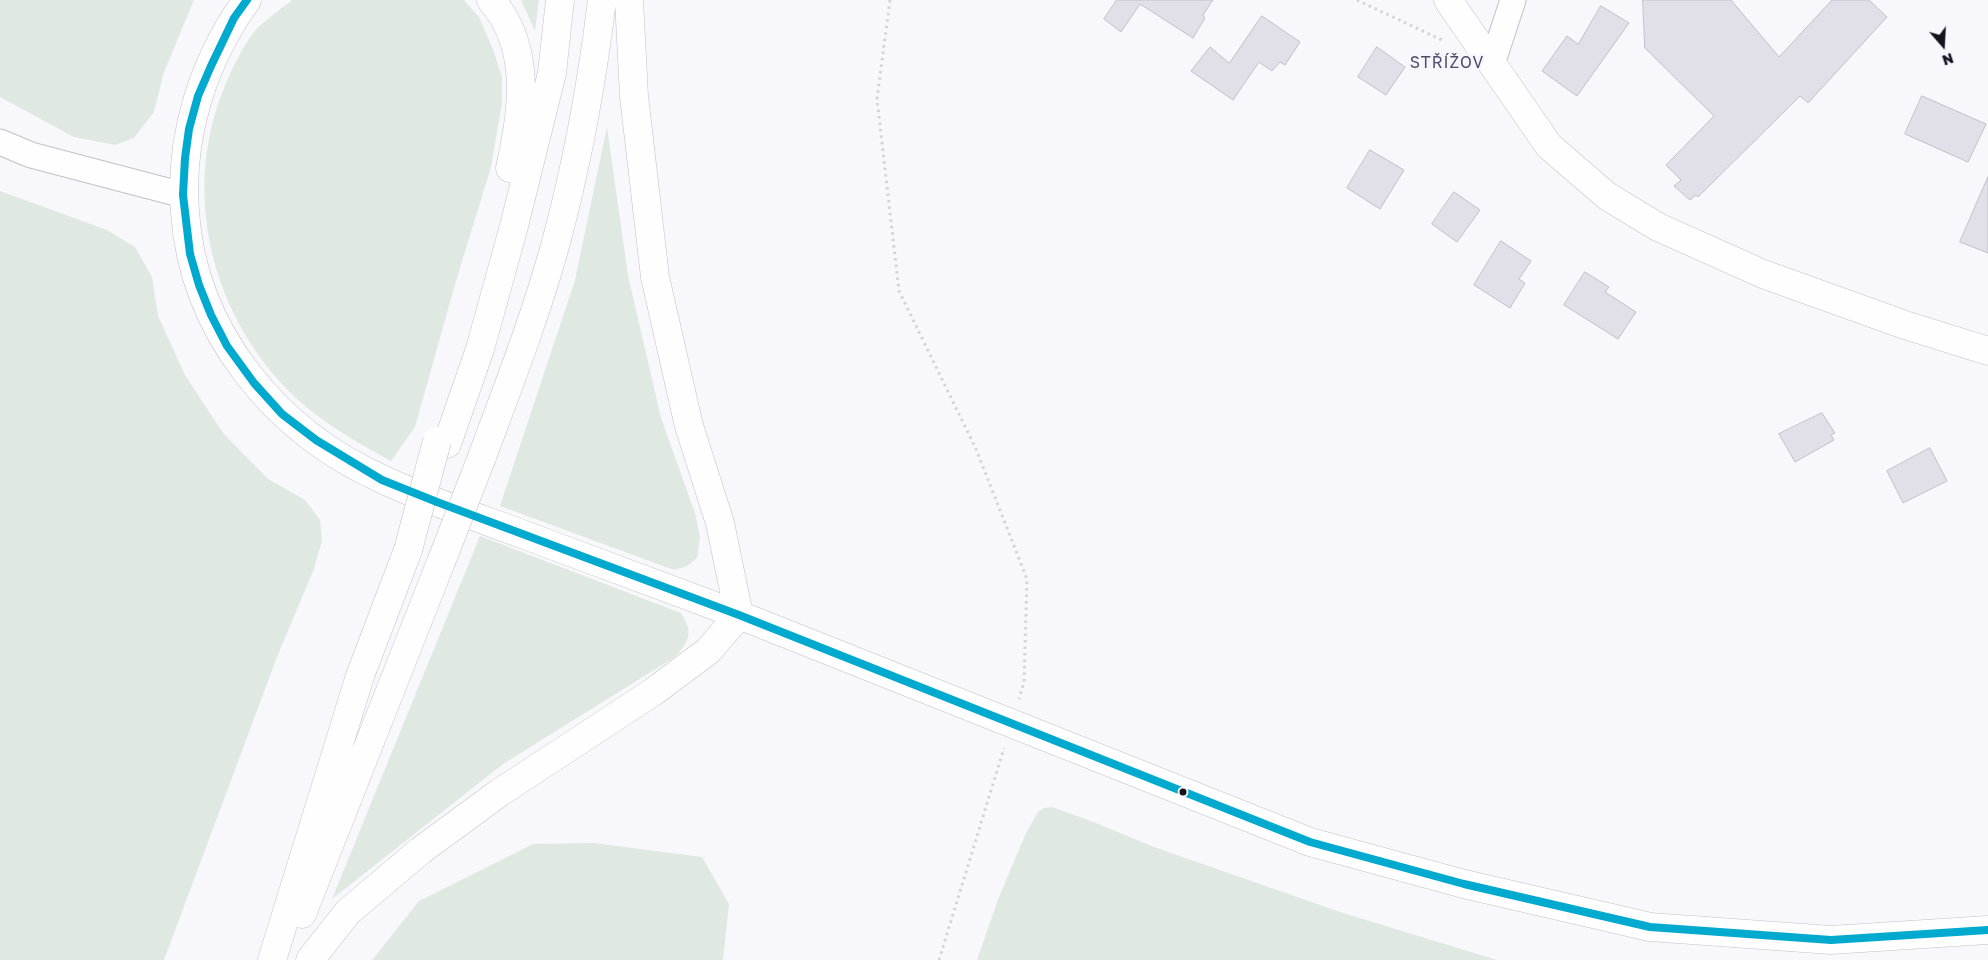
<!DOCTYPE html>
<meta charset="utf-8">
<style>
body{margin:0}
#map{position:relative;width:1988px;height:960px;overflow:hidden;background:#f8f7fc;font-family:"Golos Text",sans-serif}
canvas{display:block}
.north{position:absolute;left:1918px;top:20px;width:50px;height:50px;-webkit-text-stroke:4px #f7f6fd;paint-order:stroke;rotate:161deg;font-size:14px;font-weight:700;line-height:20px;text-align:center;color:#15131e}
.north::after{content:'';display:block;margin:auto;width:18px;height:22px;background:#15131e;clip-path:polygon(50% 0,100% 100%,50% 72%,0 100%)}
</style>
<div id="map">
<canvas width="1988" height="960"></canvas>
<div class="north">N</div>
</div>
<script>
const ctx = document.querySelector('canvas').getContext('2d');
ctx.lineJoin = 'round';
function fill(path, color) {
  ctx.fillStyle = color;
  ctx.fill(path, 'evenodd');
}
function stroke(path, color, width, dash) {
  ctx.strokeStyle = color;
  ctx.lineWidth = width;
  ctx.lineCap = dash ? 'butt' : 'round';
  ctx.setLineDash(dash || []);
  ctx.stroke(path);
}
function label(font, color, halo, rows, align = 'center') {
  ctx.font = font + ' "Golos Text",sans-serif';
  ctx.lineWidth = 5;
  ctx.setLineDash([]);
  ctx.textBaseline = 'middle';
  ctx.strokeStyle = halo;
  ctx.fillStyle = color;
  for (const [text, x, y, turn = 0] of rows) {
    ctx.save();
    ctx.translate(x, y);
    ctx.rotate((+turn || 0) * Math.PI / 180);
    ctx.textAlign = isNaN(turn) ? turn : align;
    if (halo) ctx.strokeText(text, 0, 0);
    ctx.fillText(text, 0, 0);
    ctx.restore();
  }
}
const green = new Path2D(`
 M 0,0 L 194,0 L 164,72 L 154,112 L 134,138 L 115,145 L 74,137 L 0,97 Z
 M 292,0 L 464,0 L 479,17 L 494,52 L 502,77 L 502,103 L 491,167 L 456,281 L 415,427 L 391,461 C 358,443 324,424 296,398 C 213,320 180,195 224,88 C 230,73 244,44 254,32 C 265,20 280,10 292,0 Z
 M 521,0 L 539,0 L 535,31 Z
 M 607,127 L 628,276 L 661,418 L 695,513 L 700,537 L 697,558 L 687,566 L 674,570 L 500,506 L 575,280 Z
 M 0,191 L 107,230 L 135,247 L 152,277 L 158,316 L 185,375 L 223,433 L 268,479 L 305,500 L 320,520 L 322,540 L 314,569 L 277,657 L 164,960 L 0,960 Z
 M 480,536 L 681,613 C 694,633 689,641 675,657 L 503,764 L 332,899 Z
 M 1052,807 L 1096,823 L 1154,847 L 1340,912 L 1497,960 L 977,960 L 999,897 L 1026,833 L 1038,812 L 1044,808 Z
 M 594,843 L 702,857 L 729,904 L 723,960 L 372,960 L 419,901 L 533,844 Z`);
const building = new Path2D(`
 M 1117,0 L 1213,0 L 1203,15 L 1205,18 L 1193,38 L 1140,4 L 1121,32 L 1104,19 Z
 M 1643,0 L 1731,0 L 1779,57 L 1832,0 L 1869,0 L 1887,17 L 1808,103 L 1800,96 L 1698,197 L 1696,195 L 1690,200 L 1674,186 L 1681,180 L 1666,165 L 1714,116 L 1645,48 Z
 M 1601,6 L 1629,23 L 1577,96 L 1542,71 L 1567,36 L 1578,44 Z
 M 1262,16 L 1300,42 L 1285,65 L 1280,62 L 1272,71 L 1259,62 L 1233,100 L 1191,71 L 1210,47 L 1229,63 Z
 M 1377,47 L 1405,67 L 1386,95 L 1358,77 Z
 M 1922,96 L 1986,124 L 1968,162 L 1905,134 Z
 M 1370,150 L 1404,170 L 1380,209 L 1347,188 Z
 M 1988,177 L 1988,253 L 1960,242 Z
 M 1454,192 L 1480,210 L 1457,242 L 1432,224 Z
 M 1501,241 L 1531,261 L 1519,279 L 1525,283 L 1510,308 L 1474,285 Z
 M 1585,272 L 1609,287 L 1605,292 L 1636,312 L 1618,339 L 1564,305 Z
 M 1822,413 L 1835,433 L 1831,435 L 1834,440 L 1795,462 L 1779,434 Z
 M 1930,448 L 1947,481 L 1903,503 L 1887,471 Z`);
const path = new Path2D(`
 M 890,0 L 877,99 L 899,291 L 976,449 L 1027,579 L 1024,682 L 1019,699
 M 1357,0 L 1444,41
 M 939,960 L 1004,748`);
const street = new Path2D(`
 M 1492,64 L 1513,0
 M 0,142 L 31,155 L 183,195`);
const secondary = new Path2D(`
 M 1448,0 L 1549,146 L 1607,196 L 1658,227 L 1763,274 L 1905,325 L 1988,351
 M 739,615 L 1310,842 L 1464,884 L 1650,927 L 1831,940 L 1988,930`);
const highway = new Path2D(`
 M 247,0 C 203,61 179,137 185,212 C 193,332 276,432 384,480 C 429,501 476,517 522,534 C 595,561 667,588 739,615
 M 491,0 C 532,47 523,111 510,168
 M 629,0 L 634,96 L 655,277 L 689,426 L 720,523 L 739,615
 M 447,444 L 480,349 L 514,226 L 552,73 L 560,0
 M 482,457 C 508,387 535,318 555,246 C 577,165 592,83 602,0
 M 302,914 L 441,562
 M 272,960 L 360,676 L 408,550
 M 310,960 L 348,912 L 420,851 L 499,793 L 653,692 L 708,651 L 739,615`);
const highwayBridge = new Path2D(`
 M 408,550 L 437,441
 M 441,562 L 482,457`);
const bus1 = new Path2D(`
 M 247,0 L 234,18 L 211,66 L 198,96 L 189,129 L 185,158 L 183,195 L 190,254 L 199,285 L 211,315 L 227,346 L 254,383 L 282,414 L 316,440 L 382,480 L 437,502 L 739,615 L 1310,842 L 1464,884 L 1650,927 L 1831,940 L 1988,930`);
const markers = [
 [1183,792,4.5,"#15131e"]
];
const quarterNames = [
 ["STŘÍŽOV",1447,63]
];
fill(green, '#dfe9e1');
fill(building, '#e1dfe8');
stroke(building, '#c1bfc7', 1);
stroke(street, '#c2c1c8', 27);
stroke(secondary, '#c2c1c8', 29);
stroke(highway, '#c2c1c8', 29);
stroke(path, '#d4d4d7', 3, [2.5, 4]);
stroke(street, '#fefeff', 25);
stroke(secondary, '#fefeff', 28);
stroke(highway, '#fefeff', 28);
stroke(highwayBridge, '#c2c1c8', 29, []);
stroke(highwayBridge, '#fefeff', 28);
stroke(bus1, '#00a9ce', 8);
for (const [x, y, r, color] of markers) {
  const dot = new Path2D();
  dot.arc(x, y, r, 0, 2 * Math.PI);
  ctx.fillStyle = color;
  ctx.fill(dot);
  stroke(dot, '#f7f6fd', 2);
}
ctx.letterSpacing = '1px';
label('16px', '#504b67', '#f7f6fd', quarterNames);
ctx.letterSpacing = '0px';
</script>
